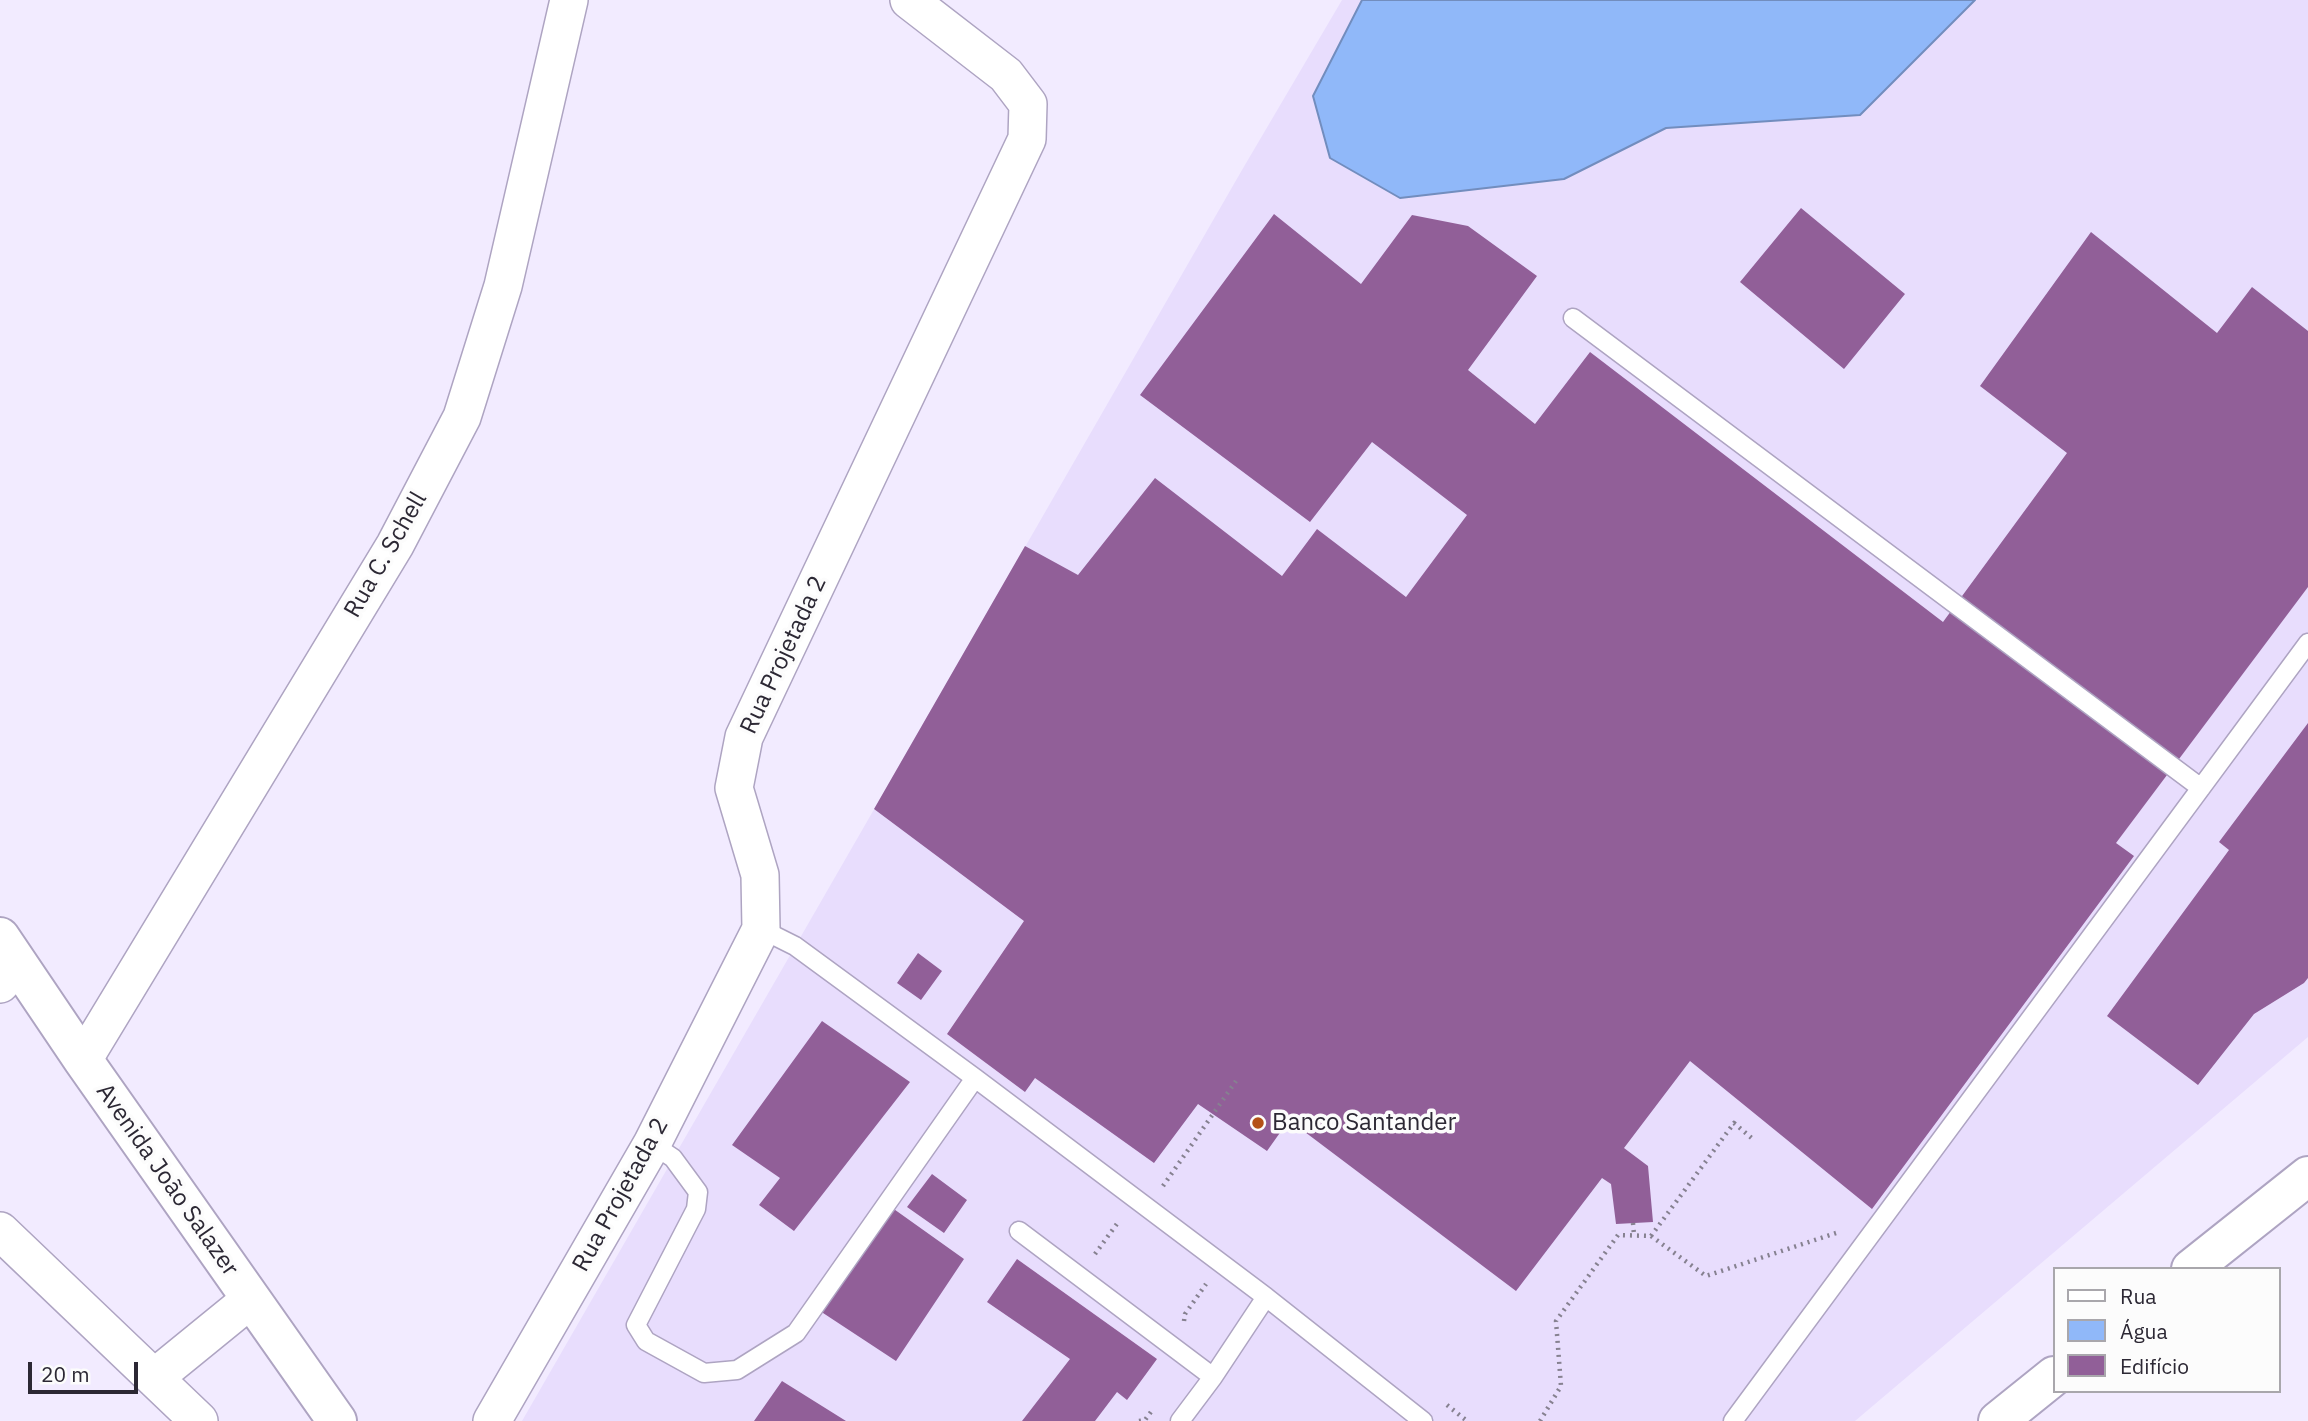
<!DOCTYPE html>
<meta charset="utf-8">
<style>
body{margin:0}
#map{position:relative;width:2308px;height:1421px;overflow:hidden;background:#f2ebff;font-family:"IBM Plex Sans",sans-serif}
canvas{display:block}
.legend{position:absolute;left:2053px;top:1267px;width:228px;height:126px;box-sizing:border-box;background:#fcfcfc;border:2px solid #a9a7ac;margin:0;padding:9px 12px;list-style:none;font-size:21px;color:#2c2834}
.legend li{display:flex;align-items:center;gap:14px;height:35px}
.legend b{width:35px;border:2px solid #a9a7ac}
.scale{position:absolute;left:28px;top:1362px;width:110px;height:32px;box-sizing:border-box;border:4px solid #2c2834;border-top:0;padding-left:9px;font-size:21px;line-height:24px;white-space:nowrap;color:#2c2834;-webkit-text-stroke:5px #fcfcfc;paint-order:stroke}
</style>
<div id="map">
<canvas width="2308" height="1421"></canvas>
<ul class="legend">
<li><b style="height:9px;background:#fff"></b>Rua</li>
<li><b style="height:19px;background:#90b8f9"></b>Água</li>
<li><b style="height:19px;background:#915f98"></b>Edifício</li>
</ul>
<div class="scale">20 m</div>
</div>
<script>
const ctx = document.querySelector('canvas').getContext('2d');
ctx.lineJoin = 'round';
function fill(path, color) {
  ctx.fillStyle = color;
  ctx.fill(path, 'evenodd');
}
function stroke(path, color, width, dash) {
  ctx.strokeStyle = color;
  ctx.lineWidth = width;
  ctx.lineCap = dash ? 'butt' : 'round';
  ctx.setLineDash(dash || []);
  ctx.stroke(path);
}
function label(font, color, halo, rows, align = 'center') {
  ctx.font = font + ' "IBM Plex Sans",sans-serif';
  ctx.lineWidth = 7;
  ctx.setLineDash([]);
  ctx.textBaseline = 'middle';
  ctx.strokeStyle = halo;
  ctx.fillStyle = color;
  for (const [text, x, y, turn = 0] of rows) {
    ctx.save();
    ctx.translate(x, y);
    ctx.rotate((+turn || 0) * Math.PI / 180);
    ctx.textAlign = isNaN(turn) ? turn : align;
    if (halo) ctx.strokeText(text, 0, 0);
    ctx.fillText(text, 0, 0);
    ctx.restore();
  }
}
const built = new Path2D(`
 M 1342,0 L 2308,0 L 2308,1037 L 1855,1421 L 522,1421 L 1242,170 Z`);
const water = new Path2D(`
 M 1362,0 L 1975,0 L 1860,115 L 1666,128 L 1564,179 L 1400,198 L 1330,158 L 1313,96 Z`);
const building = new Path2D(`
 M 1801,208 L 1905,294 L 1844,369 L 1740,282 Z
 M 1274,214 L 1361,284 L 1412,215 L 1468,226 L 1537,276 L 1468,370 L 1535,424 L 1590,352 L 1943,622 L 2067,453 L 1980,386 L 2091,232 L 2217,333 L 2252,287 L 2308,331 L 2308,587 L 2116,843 L 2134,856 L 1872,1209 L 1690,1061 L 1624,1148 L 1648,1166 L 1653,1222 L 1616,1224 L 1611,1184 L 1602,1178 L 1516,1291 L 1289,1120 L 1267,1151 L 1198,1104 L 1154,1163 L 1035,1078 L 1025,1092 L 947,1034 L 1024,921 L 874,809 L 1025,546 L 1078,575 L 1155,478 L 1282,576 L 1317,529 L 1406,597 L 1467,515 L 1372,442 L 1310,522 L 1140,395 Z
 M 2308,723 L 2308,978 L 2304,983 L 2254,1014 L 2198,1085 L 2107,1016 L 2229,850 L 2219,842 Z
 M 918,953 L 942,971 L 921,1000 L 897,983 Z
 M 822,1021 L 910,1082 L 794,1231 L 759,1205 L 780,1178 L 732,1145 Z
 M 932,1174 L 967,1200 L 944,1233 L 907,1207 Z
 M 891,1207 L 964,1259 L 896,1361 L 820,1311 Z
 M 1017,1259 L 1157,1359 L 1127,1400 L 1117,1392 L 1095,1421 L 1022,1421 L 1070,1359 L 987,1302 Z
 M 782,1381 L 846,1421 L 754,1421 Z`);
const path = new Path2D(`
 M 1163,1186 L 1236,1081
 M 1633,1223 L 1634,1235
 M 1651,1236 L 1734,1123 L 1754,1140
 M 1095,1254 L 1119,1221
 M 1184,1321 L 1185,1314 L 1206,1284
 M 1447,1405 L 1467,1421
 M 1139,1421 L 1145,1420 L 1153,1409
 M 1540,1421 L 1561,1386 L 1556,1321 L 1618,1235 L 1651,1236 L 1706,1276 L 1836,1233`);
const service = new Path2D(`
 M 1573,318 L 2201,788
 M 761,929 L 795,946 L 975,1078 L 1266,1297 L 1423,1421
 M 652,1144 L 673,1158 L 698,1192 L 696,1209 L 636,1325 L 646,1341 L 704,1373 L 737,1370 L 796,1333 L 975,1078
 M 1019,1231 L 1213,1377
 M 1180,1421 L 1213,1377 L 1266,1297
 M 1733,1421 L 2308,643`);
const minor = new Path2D(`
 M 0,984 L 18,964
 M 83,1060 L 395,545 L 462,417 L 503,286 L 569,0
 M 0,1231 L 199,1421
 M 154,1378 L 251,1299
 M 492,1421 L 652,1144 L 761,929 L 760,875 L 734,788 L 744,737 L 1027,139 L 1028,104 L 1006,75 L 909,0`);
const tertiary = new Path2D(`
 M 0,937 L 83,1060 L 337,1421`);
const secondary = new Path2D(`
 M 2191,1269 L 2308,1176
 M 1998,1421 L 2054,1376`);
const markers = [
 [1258,1123,7,"#b45117"]
];
const streetNames = [
 ["Rua C. Schell",386,555,-60],
 ["Rua Projetada 2",784,655,-65],
 ["Avenida João Salazer",167,1180,55],
 ["Rua Projetada 2",621,1195,-61]
];
const poiNames = [
 ["Banco Santander",1272,1123]
];
fill(built, '#e8ddfd');
fill(water, '#90b8f9');
stroke(water, '#728dbe', 2);
fill(building, '#915f98');
stroke(service, '#aea4c2', 21);
stroke(minor, '#aea4c2', 40);
stroke(tertiary, '#aea4c2', 42);
stroke(secondary, '#aea4c2', 42);
stroke(path, '#868190', 4.5, [2, 5]);
stroke(service, '#fff', 18);
stroke(minor, '#fff', 37);
stroke(tertiary, '#fff', 38);
stroke(secondary, '#fff', 38);
for (const [x, y, r, color] of markers) {
  const dot = new Path2D();
  dot.arc(x, y, r, 0, 2 * Math.PI);
  ctx.fillStyle = color;
  ctx.fill(dot);
  stroke(dot, '#fcfcfc', 2.5);
}
label('24px', '#2c2834', '#fcfcfc', streetNames);
label('24px', '#2c2834', '#fcfcfc', poiNames, 'left');
</script>
